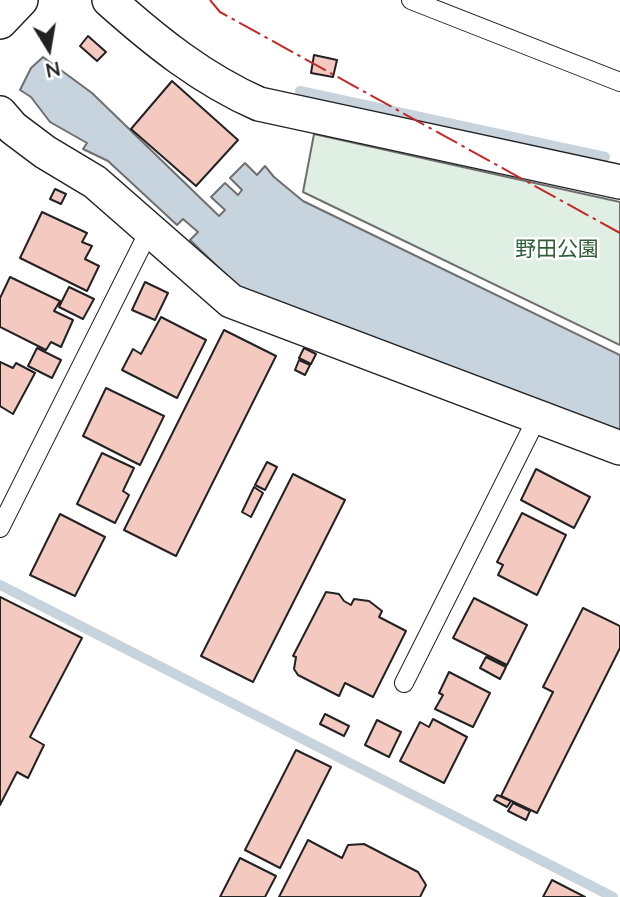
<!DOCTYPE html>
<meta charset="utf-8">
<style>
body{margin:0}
#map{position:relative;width:620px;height:897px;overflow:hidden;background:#fff;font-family:Lato,sans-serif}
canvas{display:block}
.north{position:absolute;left:14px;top:14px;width:70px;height:70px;-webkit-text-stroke:5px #fff;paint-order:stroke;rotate:169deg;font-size:19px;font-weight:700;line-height:28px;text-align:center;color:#222}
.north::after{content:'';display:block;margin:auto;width:24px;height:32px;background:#222;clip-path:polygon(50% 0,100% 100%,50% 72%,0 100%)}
</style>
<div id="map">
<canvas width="620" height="897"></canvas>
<div class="north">N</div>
</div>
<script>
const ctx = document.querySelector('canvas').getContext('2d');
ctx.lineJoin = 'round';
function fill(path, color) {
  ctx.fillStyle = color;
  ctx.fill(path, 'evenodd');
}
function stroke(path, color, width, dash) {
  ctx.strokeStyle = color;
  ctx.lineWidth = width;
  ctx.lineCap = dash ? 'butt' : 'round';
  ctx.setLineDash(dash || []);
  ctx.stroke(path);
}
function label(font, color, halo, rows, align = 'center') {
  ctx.font = font + ' Lato,"Noto Sans JP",sans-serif';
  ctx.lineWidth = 5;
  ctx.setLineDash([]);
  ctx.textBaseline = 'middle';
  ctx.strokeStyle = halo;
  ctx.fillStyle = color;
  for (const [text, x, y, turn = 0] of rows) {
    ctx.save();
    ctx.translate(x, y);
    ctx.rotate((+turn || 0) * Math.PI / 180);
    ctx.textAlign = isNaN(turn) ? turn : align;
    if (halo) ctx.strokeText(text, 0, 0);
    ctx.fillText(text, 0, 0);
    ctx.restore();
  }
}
const green = new Path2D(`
 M 314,134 L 620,202 L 620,345 L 303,192 Z`);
const water = new Path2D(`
 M 43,57 L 92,93 L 219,216 L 225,210 L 211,197 L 225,183 L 238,195 L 242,190 L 230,178 L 245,163 L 257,175 L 265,166 L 274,177 L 303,201 L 620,355 L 620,432 L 244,292 L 190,240 L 198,232 L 183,219 L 177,225 L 108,161 L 83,149 L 87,143 L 50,122 L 31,97 L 20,90 L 31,68 Z`);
const stream = new Path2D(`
 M 300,91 L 605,157
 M 0,585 L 613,897`);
const building = new Path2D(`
 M 88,36 L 106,52 L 97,61 L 80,46 Z
 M 314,55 L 337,60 L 333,77 L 311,73 Z
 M 172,81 L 238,140 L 196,186 L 131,129 Z
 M 55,189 L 66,194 L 61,204 L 50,199 Z
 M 42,212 L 87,233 L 82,242 L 92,246 L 85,259 L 99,266 L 87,291 L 20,258 Z
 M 10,277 L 60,301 L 54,311 L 73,320 L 61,347 L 51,342 L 46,350 L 0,327 L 0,298 Z
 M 145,282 L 168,293 L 155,320 L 132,310 Z
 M 69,287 L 94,299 L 83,319 L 59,307 Z
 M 161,317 L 206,340 L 177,398 L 122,370 L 133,349 L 141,354 Z
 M 224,330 L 276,356 L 176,556 L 124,530 Z
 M 37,348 L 61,360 L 52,378 L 28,366 Z
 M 304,348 L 316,354 L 311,364 L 299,358 Z
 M 299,360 L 310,365 L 305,375 L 295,370 Z
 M 0,362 L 13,368 L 16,363 L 35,373 L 13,414 L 0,406 Z
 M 106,388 L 164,416 L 140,465 L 83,436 Z
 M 102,453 L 134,468 L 123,491 L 129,495 L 115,523 L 77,504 Z
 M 267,462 L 277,467 L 265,490 L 255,485 Z
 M 536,469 L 590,497 L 574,528 L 521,500 Z
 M 293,474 L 345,500 L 253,682 L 201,656 Z
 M 254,487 L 263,493 L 251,517 L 242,512 Z
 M 522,513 L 566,535 L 537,595 L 498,575 L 503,565 L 497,562 Z
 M 60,514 L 105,537 L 75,596 L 30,575 Z
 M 326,592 L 339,594 L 344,601 L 351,605 L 354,599 L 369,601 L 382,611 L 379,617 L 406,631 L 373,697 L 345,683 L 339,696 L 298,675 L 294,669 L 296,657 L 293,656 Z
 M 0,597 L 82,638 L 30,737 L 44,745 L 28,778 L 17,772 L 0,805 Z
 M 474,598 L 527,625 L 507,665 L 453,638 Z
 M 583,608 L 620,626 L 620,648 L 537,813 L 501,796 L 553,692 L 543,687 Z
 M 486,657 L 506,667 L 500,679 L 480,668 Z
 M 449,672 L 490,693 L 473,727 L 435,709 L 443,695 L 439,693 Z
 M 325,714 L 349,726 L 344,736 L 320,724 Z
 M 433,719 L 467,737 L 444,783 L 400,761 L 420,722 L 429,727 Z
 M 377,720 L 401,732 L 389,757 L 365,745 Z
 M 296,750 L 331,767 L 280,868 L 245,850 Z
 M 497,795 L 511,801 L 507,807 L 494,800 Z
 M 513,803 L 530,811 L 526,820 L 508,811 Z
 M 308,840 L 342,858 L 348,845 L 364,844 L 418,872 L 426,885 L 420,897 L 279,897 Z
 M 240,858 L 276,876 L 265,897 L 220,897 Z
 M 552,880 L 585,897 L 543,897 Z`);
const lane = new Path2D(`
 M 411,0 L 620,82
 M 0,528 L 150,229
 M 404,683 L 538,416`);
const street = new Path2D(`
 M 109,0 C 155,41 202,79 259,104 L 620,182
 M 0,22 L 21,0
 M 0,113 L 13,128 L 45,152 L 95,182 L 231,301 L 620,448`);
const power = new Path2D(`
 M 210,0 L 220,12 L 620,233`);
const parkNames = [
 ["野田公園",557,249]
];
fill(green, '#e0efe3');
stroke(green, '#6f6f6f', 2);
fill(water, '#c7d3dd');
stroke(water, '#6f6f6f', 2);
stroke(stream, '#c7d3dd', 10);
fill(building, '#f3c9c0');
stroke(building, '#222', 2);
stroke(lane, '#222', 20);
stroke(street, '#222', 36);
stroke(lane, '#fff', 18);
stroke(street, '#fff', 33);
stroke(power, '#c62828', 2, [24, 5, 3.5, 5]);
label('21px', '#2f5e38', '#fff', parkNames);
</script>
